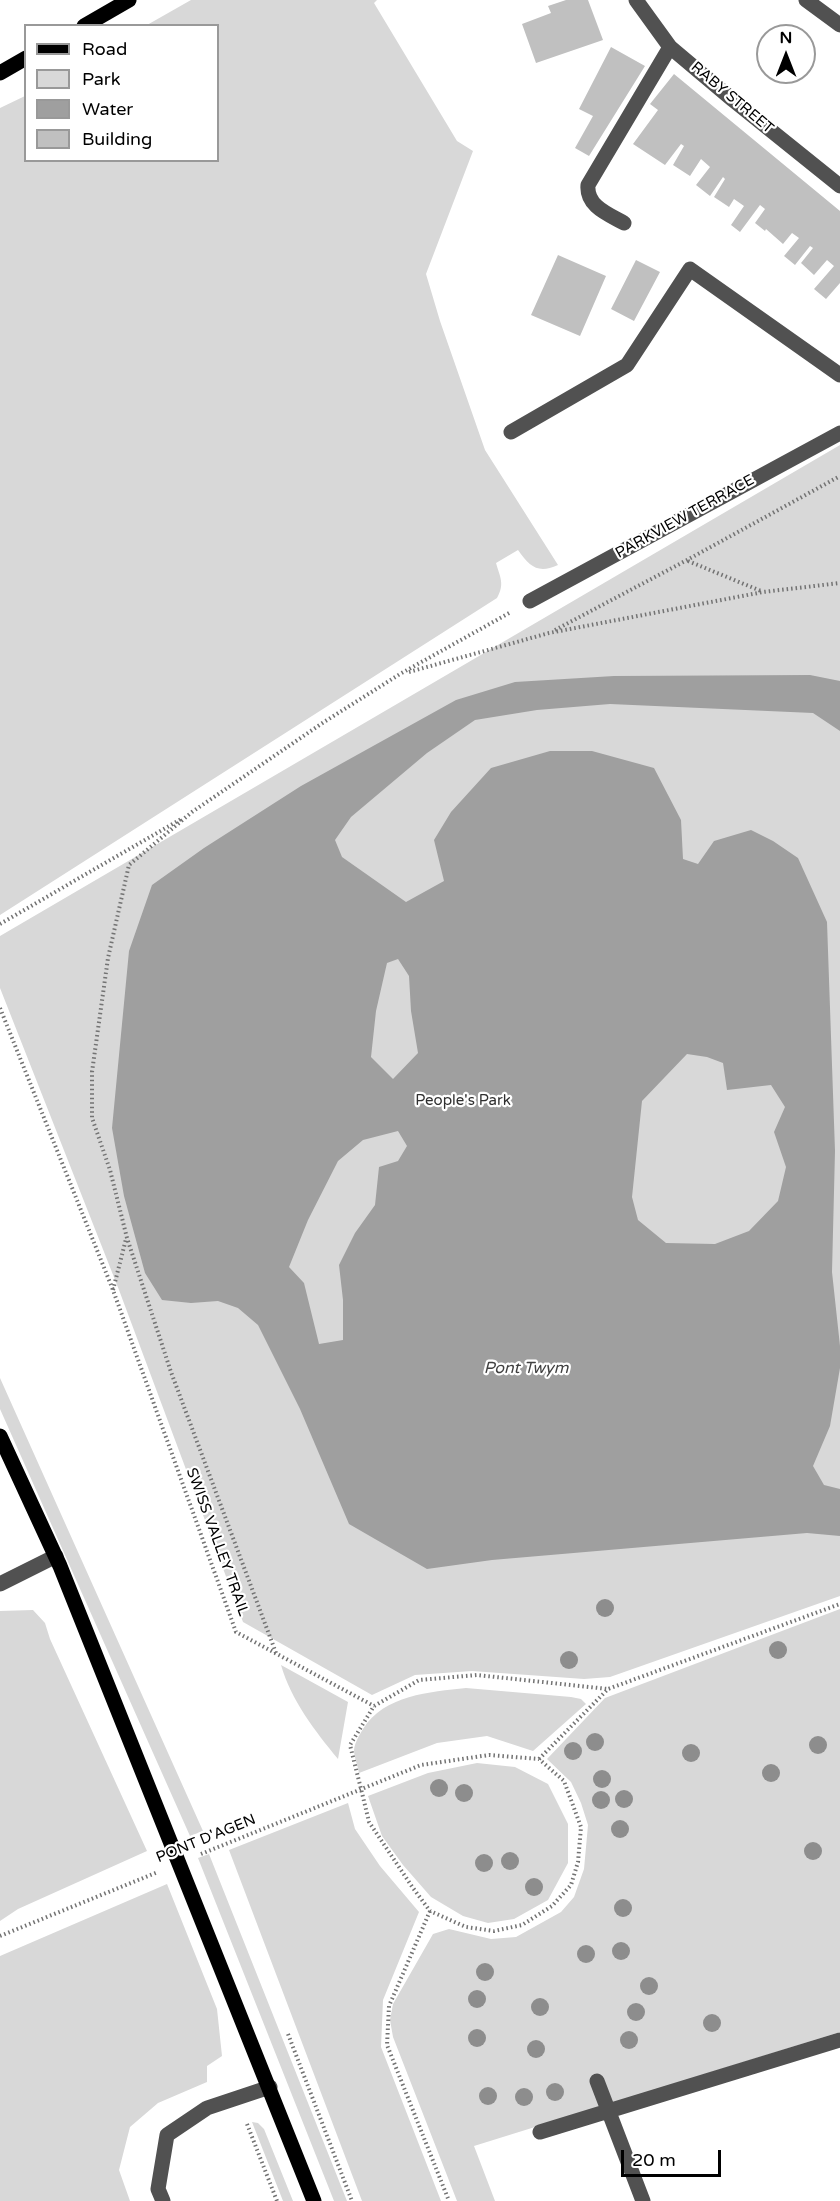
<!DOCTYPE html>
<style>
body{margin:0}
#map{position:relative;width:840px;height:2201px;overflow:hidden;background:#fff;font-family:"Varela Round",sans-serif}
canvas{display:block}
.legend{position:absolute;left:24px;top:24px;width:195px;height:138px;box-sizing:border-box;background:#fff;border:2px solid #999;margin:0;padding:8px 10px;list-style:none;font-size:18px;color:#000}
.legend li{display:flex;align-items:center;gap:12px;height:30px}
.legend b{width:30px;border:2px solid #999}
.north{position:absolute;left:756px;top:24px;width:60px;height:60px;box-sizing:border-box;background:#fff;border:2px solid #999;border-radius:50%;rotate:0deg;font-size:16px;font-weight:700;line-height:24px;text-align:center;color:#000}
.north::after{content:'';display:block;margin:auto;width:21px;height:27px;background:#000;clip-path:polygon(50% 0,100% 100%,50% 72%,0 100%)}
.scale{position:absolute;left:621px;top:2150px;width:100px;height:27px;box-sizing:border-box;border:3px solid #000;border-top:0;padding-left:8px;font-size:18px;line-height:21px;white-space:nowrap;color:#000;-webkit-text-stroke:4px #fff;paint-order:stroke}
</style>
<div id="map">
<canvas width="840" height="2201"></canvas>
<ul class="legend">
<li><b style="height:8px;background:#000"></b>Road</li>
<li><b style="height:16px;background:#d8d8d8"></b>Park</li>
<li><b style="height:16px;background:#9f9f9f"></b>Water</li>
<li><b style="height:16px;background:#c0c0c0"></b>Building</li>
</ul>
<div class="north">N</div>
<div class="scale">20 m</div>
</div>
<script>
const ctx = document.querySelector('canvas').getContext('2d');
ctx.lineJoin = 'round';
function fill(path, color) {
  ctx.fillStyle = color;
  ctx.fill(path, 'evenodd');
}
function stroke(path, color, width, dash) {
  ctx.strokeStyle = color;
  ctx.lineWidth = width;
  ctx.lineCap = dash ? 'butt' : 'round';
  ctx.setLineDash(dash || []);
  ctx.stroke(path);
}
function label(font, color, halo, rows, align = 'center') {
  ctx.font = font + ' "Varela Round",sans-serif';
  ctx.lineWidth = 4.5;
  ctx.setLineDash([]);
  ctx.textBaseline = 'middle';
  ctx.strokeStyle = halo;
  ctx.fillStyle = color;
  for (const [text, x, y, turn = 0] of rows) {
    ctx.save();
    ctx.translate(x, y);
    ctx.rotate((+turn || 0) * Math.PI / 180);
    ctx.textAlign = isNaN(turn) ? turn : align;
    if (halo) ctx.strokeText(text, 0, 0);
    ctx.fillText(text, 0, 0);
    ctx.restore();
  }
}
const green = new Path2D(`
 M 191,0 L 377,0 L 374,3 L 457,141 L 473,151 L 426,274 L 440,321 L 485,450 L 558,565 C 538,574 530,567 518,550 L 496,563 C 500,577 505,584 497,598 L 0,915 L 0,108 L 25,96 L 26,160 L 218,160 L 218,26 L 147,25 Z
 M 840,445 L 840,1596 L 610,1677 L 584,1679 L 472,1671 L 415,1675 L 372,1695 L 243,1622 L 119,1290 L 0,988 L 0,936 Z
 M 0,1378 L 203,1831 L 190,1836 L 0,1409 Z
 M 840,1609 L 840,2032 L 474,2146 L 495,2201 L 457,2201 L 393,2037 L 390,2020 L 393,2004 L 433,1934 L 449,1929 L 491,1939 L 516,1937 L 561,1912 L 574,1897 L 584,1869 L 588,1825 L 581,1803 L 571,1782 L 547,1759 L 605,1698 Z
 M 33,1610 L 45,1623 L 50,1639 L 147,1851 L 18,1909 L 0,1921 L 0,1611 Z
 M 281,1665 L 348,1702 L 338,1759 C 315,1731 291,1700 281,1665 Z
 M 466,1688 L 571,1697 L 581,1699 L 586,1704 L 533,1751 L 487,1736 L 437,1743 L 359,1773 C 358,1766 354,1757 354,1750 C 355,1742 359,1736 363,1729 C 384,1695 430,1692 466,1688 Z
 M 477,1763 L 515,1767 L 548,1784 L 568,1824 L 568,1863 L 548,1900 L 514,1919 L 488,1923 L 463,1916 L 431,1897 L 403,1865 L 382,1836 L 368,1796 L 428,1773 Z
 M 348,1803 L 355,1829 L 380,1866 L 419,1912 L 383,2000 L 381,2047 L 441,2201 L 362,2201 L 229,1850 Z
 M 209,1854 L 347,2201 L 334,2201 L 198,1858 Z
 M 167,1884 L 217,2009 L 222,2056 L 207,2066 L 207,2082 L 158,2103 L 130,2127 L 119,2170 L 130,2201 L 0,2201 L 0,1956 Z
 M 252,2122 L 258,2123 L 264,2129 L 293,2201 L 283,2201 Z`);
const water = new Path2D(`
 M 810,675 L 840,681 L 840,731 L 813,713 L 610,704 L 537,710 L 475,720 L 427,753 L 351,817 L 335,840 L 342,857 L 406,902 L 444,881 L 434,840 L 451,812 L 491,768 L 550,751 L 592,751 L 654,768 L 681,820 L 683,859 L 698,864 L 714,841 L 751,830 L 773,841 L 798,858 L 827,922 L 835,1151 L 832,1272 L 840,1346 L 840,1368 L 830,1426 L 813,1466 L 824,1485 L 840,1489 L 840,1536 L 807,1533 L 492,1560 L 427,1569 L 349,1524 L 300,1409 L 258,1325 L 238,1308 L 218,1301 L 191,1303 L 162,1300 L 145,1273 L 124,1196 L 112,1128 L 129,951 L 152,885 L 204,848 L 301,786 L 456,700 L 515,682 L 614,676 ZM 398,959 L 409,976 L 411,1011 L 418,1053 L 393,1079 L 371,1057 L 376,1011 L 387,963 ZM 687,1054 L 707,1057 L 723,1063 L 727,1090 L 771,1085 L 785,1107 L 774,1132 L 786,1167 L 778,1201 L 749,1231 L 715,1244 L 666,1243 L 638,1220 L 632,1197 L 642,1101 ZM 398,1131 L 407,1146 L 398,1161 L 379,1167 L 375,1205 L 355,1233 L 339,1265 L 343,1300 L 343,1340 L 319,1344 L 304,1283 L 289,1267 L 308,1220 L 338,1161 L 363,1140 Z`);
const building = new Path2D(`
 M 566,0 L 588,0 L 603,40 L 536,63 L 522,24 L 551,13 L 548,6 Z
 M 611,47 L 645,66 L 589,156 L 575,148 L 593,116 L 579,109 Z
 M 674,74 L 840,211 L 840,283 L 826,299 L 814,289 L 834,266 L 827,260 L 814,275 L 801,263 L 813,248 L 810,246 L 795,265 L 784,256 L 799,238 L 792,233 L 783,244 L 766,229 L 765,231 L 755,223 L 765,209 L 760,205 L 740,232 L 731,225 L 744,206 L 734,199 L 729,207 L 714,197 L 725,179 L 723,177 L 710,196 L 696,185 L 710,167 L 701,159 L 690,176 L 673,165 L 684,146 L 681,144 L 665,165 L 633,144 L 658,110 L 650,104 Z
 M 558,255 L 606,276 L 580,336 L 531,315 Z
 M 636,260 L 660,272 L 634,321 L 611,309 Z`);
const path = new Path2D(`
 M 688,561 L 761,591
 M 555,630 L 687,560 L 840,476
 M 409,672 L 549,633 L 763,592 L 840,583
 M 0,924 L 181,819
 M 0,1008 L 113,1290 L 236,1632 L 374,1706
 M 113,1290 L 126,1239
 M 276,1653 L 171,1372 L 127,1238 L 110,1170 L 92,1118 L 92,1072 L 108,958 L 129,865 L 192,812 L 324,722 L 400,674 L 511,612
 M 539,1759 L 608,1689 L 840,1604
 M 201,1854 L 421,1765 L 489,1755 L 539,1759 L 564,1781 L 581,1827 L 578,1862 L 571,1885 L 552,1906 L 522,1925 L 494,1931 L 466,1927 L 430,1911 L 413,1888 L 369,1822 L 363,1797 L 350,1745 L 374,1706 L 419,1680 L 477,1675 L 608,1689
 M 430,1911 L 389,2006 L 387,2045 L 449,2201
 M 0,1936 L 158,1872
 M 288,2034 L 352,2201
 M 247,2124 L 277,2201`);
const minor = new Path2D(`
 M 636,0 L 670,47 L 733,100 L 840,186
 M 806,0 L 840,25
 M 624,223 C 608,214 586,206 588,185 L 670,47
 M 511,432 L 627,365 L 690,269 L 840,375
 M 530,601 L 840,433
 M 0,1584 L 56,1556
 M 597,2081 L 643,2201
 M 540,2132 L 840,2040
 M 163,2201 L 158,2189 L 167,2135 L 207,2108 L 270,2087`);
const major = new Path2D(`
 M 84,26 L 129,0
 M 0,73 L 26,58
 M 0,1436 L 60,1566 L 314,2201`);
const trees = [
 [605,1608],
 [778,1650],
 [569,1660],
 [595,1742],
 [818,1745],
 [573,1751],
 [691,1753],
 [771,1773],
 [602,1779],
 [439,1788],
 [464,1793],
 [624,1799],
 [601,1800],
 [620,1829],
 [813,1851],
 [510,1861],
 [484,1863],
 [534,1887],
 [623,1908],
 [621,1951],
 [586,1954],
 [485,1972],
 [649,1986],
 [477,1999],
 [540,2007],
 [636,2012],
 [712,2023],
 [477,2038],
 [629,2040],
 [536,2049],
 [555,2092],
 [488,2096],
 [524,2097]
];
const streetNames = [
 ["RABY STREET",732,98,40],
 ["PARKVIEW TERRACE",685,517,-29],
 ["SWISS VALLEY TRAIL",217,1542,70],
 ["PONT D'AGEN",206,1839,-22]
];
const parkNames = [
 ["People's Park",463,1101]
];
const waterNames = [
 ["Pont Twym",526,1369]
];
fill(green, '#d8d8d8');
fill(water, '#9f9f9f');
fill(building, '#c0c0c0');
stroke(path, '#737373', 4, [1.5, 3]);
stroke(minor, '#515151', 15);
stroke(major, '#000', 15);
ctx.fillStyle = '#8d8d8d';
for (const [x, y] of trees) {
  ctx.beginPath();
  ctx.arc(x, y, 9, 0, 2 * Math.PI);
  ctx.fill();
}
label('15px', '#000', '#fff', streetNames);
label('15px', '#2f2f2f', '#fff', parkNames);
label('italic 16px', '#404040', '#fff', waterNames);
</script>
